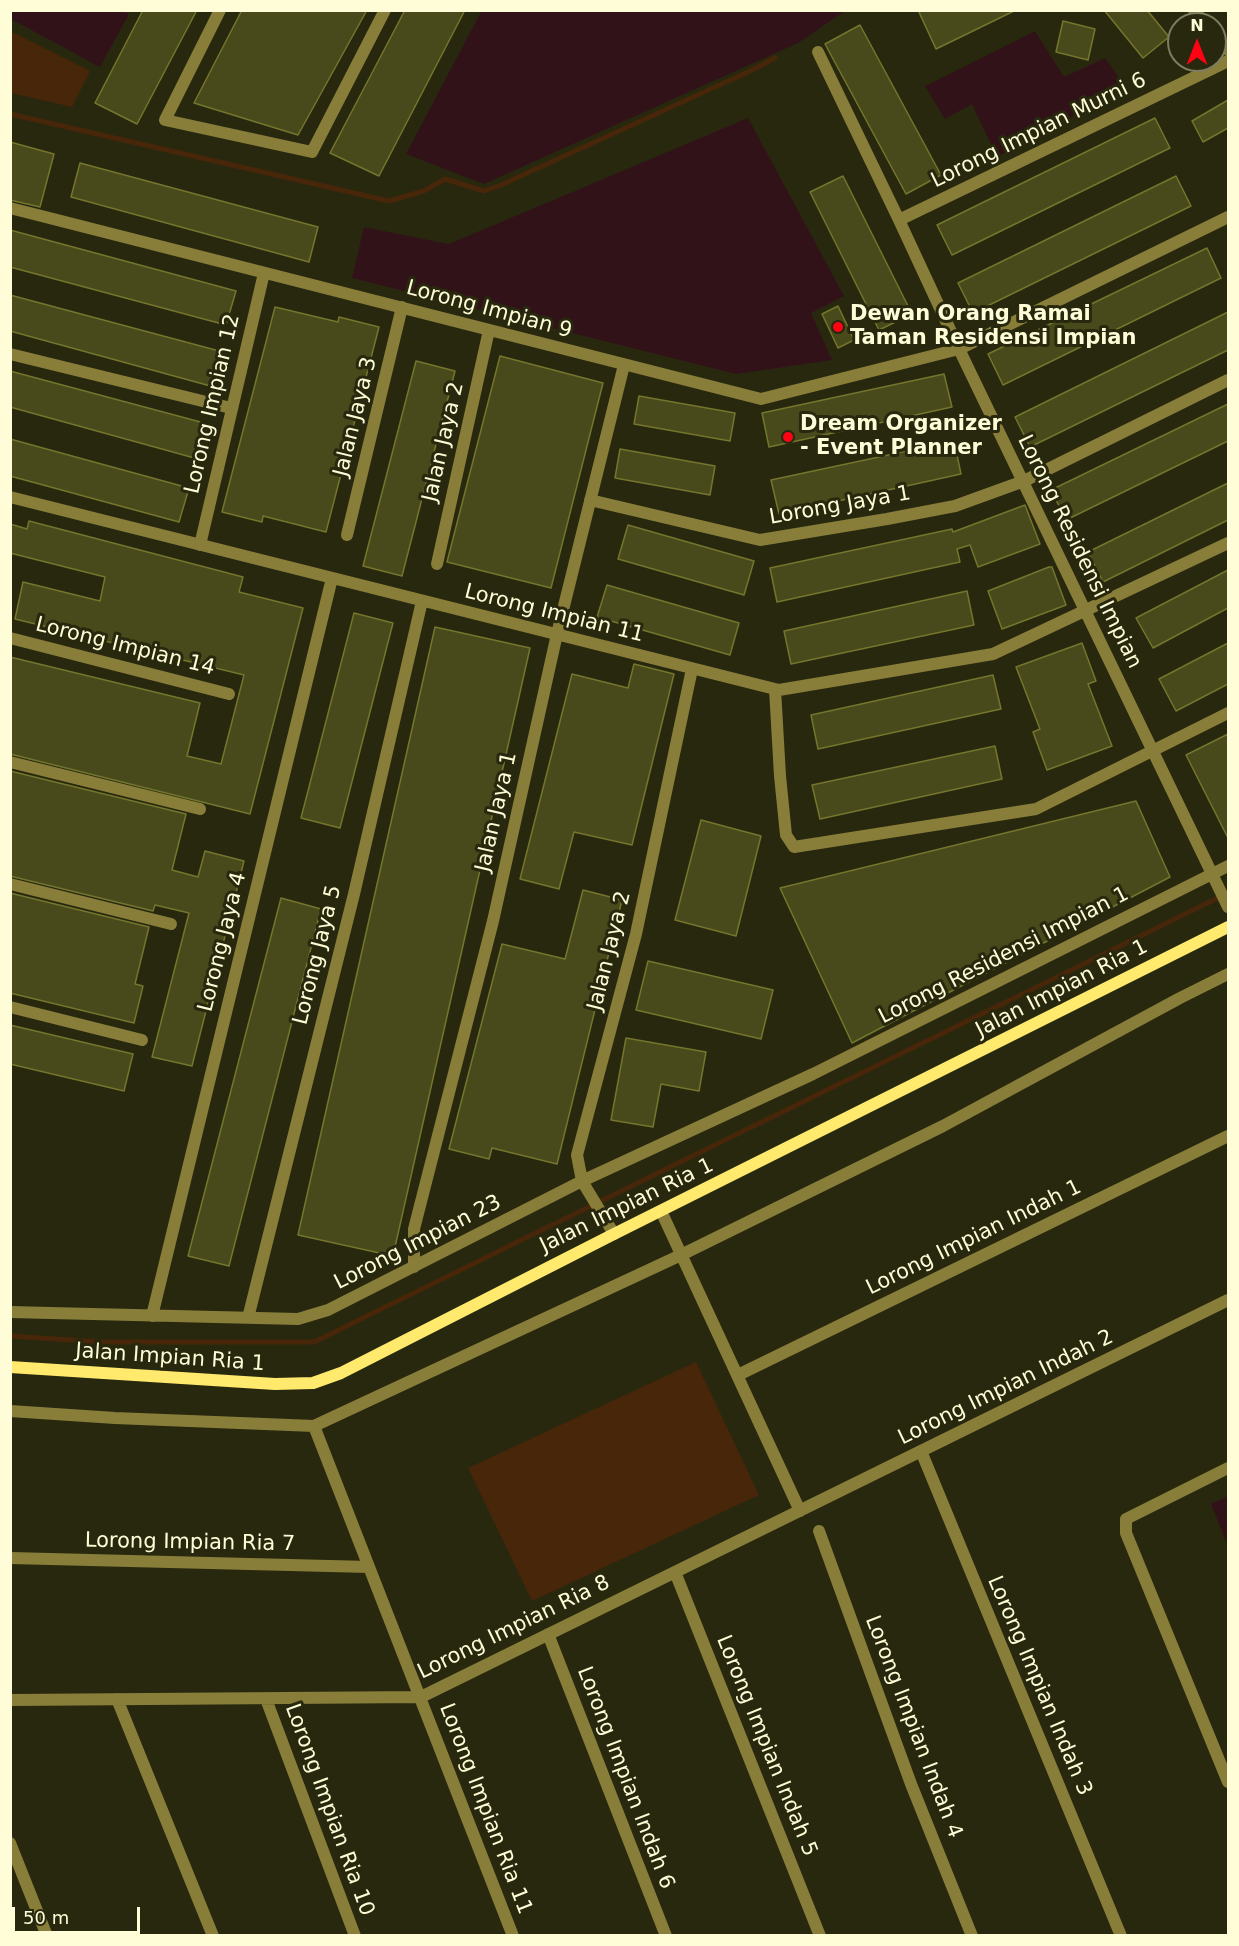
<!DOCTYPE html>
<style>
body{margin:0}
#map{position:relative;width:1239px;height:1946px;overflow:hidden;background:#28280f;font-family:"DejaVu Sans",sans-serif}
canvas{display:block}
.frame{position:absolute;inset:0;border:12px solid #fffdd7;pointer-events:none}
.north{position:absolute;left:1167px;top:12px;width:60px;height:60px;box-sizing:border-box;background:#28280f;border:2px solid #7e7d5f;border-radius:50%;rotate:0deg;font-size:16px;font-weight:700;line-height:24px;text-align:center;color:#fffdd7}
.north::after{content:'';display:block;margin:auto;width:21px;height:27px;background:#ff0315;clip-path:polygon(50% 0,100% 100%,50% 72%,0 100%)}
.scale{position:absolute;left:12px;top:1907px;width:128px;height:27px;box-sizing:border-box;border:3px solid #fffdd7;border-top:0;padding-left:8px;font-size:18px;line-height:21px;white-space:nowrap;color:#fffdd7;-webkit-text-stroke:4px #28280f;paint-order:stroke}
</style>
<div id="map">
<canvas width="1239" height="1946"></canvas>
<div class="frame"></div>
<div class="north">N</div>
<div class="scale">50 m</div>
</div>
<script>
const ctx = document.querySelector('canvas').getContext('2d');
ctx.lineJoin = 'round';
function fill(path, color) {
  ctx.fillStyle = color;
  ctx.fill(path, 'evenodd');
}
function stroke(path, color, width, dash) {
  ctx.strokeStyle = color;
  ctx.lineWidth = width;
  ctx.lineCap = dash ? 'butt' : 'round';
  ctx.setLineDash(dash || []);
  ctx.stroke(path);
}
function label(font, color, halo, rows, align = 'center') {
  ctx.font = font + ' "DejaVu Sans",sans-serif';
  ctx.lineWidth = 6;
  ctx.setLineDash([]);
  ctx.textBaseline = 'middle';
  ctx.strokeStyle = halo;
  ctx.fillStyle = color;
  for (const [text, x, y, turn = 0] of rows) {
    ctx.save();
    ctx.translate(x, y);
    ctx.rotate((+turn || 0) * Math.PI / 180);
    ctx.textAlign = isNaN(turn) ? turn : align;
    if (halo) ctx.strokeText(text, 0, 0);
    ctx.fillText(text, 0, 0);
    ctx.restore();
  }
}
const green = new Path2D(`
 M 482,10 L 845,10 L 845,11 L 798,43 L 484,184 L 406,154 Z
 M 122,11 L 129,14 L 100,67 L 11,19 L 11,11 Z
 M 1035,31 L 1064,77 L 1105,58 L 1126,88 L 997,157 L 972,104 L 945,119 L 925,86 Z
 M 748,118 L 844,296 L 811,313 L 832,360 L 736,374 L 352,278 L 364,227 L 449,244 Z
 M 1228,1496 L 1228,1546 L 1211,1504 Z`);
const water = new Path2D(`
 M 10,31 L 90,71 L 72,107 L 11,93 Z
 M 696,1362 L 759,1495 L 532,1601 L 468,1468 Z`);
const stream = new Path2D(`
 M 10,114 L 389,201 L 424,191 L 445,179 L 484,191 L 501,185 L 750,71 L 775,58
 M 10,1336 L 101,1342 L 314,1342 L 1228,893`);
const building = new Path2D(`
 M 143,10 L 197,10 L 137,124 L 95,103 Z
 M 242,10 L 367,10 L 298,135 L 194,103 Z
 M 405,10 L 465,10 L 379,176 L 330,153 Z
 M 918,10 L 1016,10 L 936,49 Z
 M 1104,10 L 1147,10 L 1169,37 L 1143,58 Z
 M 1063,21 L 1095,29 L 1088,60 L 1056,52 Z
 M 860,25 L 941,175 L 906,194 L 825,44 Z
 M 1228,100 L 1228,128 L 1203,142 L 1192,121 Z
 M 1155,118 L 1170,148 L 952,255 L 937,225 Z
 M 10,142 L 54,154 L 40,207 L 10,200 Z
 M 80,163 L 318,227 L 309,262 L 71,197 Z
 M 843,176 L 912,314 L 879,330 L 810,192 Z
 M 1176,176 L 1191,206 L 973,313 L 958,283 Z
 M 10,230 L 236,291 L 226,325 L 10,267 Z
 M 1207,248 L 1221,278 L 1003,385 L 988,354 Z
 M 10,295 L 223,352 L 214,387 L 10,331 Z
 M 838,306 L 854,340 L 838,348 L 822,314 Z
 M 275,307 L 338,322 L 339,317 L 379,327 L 326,532 L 263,516 L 262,522 L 222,512 Z
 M 1228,312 L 1228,350 L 1030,447 L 1015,417 Z
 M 500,356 L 603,383 L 551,588 L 447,562 Z
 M 416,361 L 455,371 L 402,576 L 363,566 Z
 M 10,371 L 208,424 L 198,459 L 10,407 Z
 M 944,374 L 952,407 L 769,447 L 762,413 Z
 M 639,396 L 735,413 L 730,441 L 634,424 Z
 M 1228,404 L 1228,441 L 1066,520 L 1051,490 Z
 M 10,439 L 189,488 L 179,522 L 10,476 Z
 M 954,441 L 961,474 L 779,514 L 771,480 Z
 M 620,449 L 715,466 L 710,495 L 615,478 Z
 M 1228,483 L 1228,520 L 1103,582 L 1088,552 Z
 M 1025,505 L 1040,544 L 978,567 L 970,545 L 957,549 L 960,562 L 777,602 L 770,568 L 952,529 L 953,532 Z
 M 29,521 L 243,577 L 239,592 L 303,608 L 250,814 L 10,754 L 10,657 L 200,703 L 187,756 L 221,764 L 244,675 L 15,619 L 23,582 L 100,601 L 105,577 L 10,553 L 10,524 L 27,529 Z
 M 628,525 L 754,561 L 744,595 L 618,559 Z
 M 1049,567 L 1052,567 L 1066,605 L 1002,629 L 988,591 Z
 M 1228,570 L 1228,608 L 1153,648 L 1136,618 Z
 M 607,585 L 739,623 L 730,655 L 597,617 Z
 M 967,591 L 974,625 L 791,664 L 784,631 Z
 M 354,613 L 393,623 L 340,828 L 301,818 Z
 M 435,627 L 530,648 L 393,1256 L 298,1235 Z
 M 1082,643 L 1096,681 L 1088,684 L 1112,746 L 1047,770 L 1033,732 L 1040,729 L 1016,667 Z
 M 1228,643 L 1228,684 L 1176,711 L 1159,679 Z
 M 634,664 L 674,674 L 632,845 L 574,832 L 559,889 L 520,879 L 572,674 L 628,688 Z
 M 993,675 L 1001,709 L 818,749 L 811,715 Z
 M 1228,734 L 1228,838 L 1186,755 Z
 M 995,746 L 1002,779 L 820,819 L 812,785 Z
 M 10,771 L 186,814 L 172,870 L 198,877 L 205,851 L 244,861 L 192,1066 L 152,1057 L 189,913 L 155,905 L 153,911 L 10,876 Z
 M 1136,801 L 1170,877 L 852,1043 L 780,888 Z
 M 701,820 L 761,836 L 736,936 L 675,920 Z
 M 583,890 L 622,900 L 557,1164 L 492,1148 L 489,1159 L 449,1149 L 502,944 L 565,959 Z
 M 10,893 L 149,927 L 135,984 L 143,986 L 134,1023 L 10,993 Z
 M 281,898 L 321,909 L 229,1266 L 188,1256 Z
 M 648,961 L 773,990 L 761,1039 L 636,1010 Z
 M 10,1025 L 133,1054 L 124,1091 L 10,1064 Z
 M 626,1038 L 706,1052 L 699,1091 L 661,1084 L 653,1127 L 611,1120 Z`);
const street = new Path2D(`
 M 220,10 L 165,120 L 312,152 L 385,10
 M 1194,10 L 1205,24
 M 1215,35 L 1228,50
 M 818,52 L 899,220 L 959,349 L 1228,907
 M 10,208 L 761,399 L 959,349 L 1228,217
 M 899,220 L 1228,61
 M 10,354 L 231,408
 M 10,497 L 779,690 L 993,654 L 1228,543
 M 590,500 L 760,540 L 887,519 L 955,506 L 1024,481 L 1228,380
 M 347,535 L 402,307
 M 200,545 L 264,273
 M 437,564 L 489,330
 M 10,638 L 229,694
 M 775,689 L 780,776 L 786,835 L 794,847 L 1036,809 L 1228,713
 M 10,762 L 200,809
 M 10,884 L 171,924
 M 10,1007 L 142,1040
 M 661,1211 L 800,1511
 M 614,1234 L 582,1181 L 577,1155 L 636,934 L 692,669
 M 414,1267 L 414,1229 L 493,921 L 557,634 L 624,365
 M 10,1312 L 298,1319 L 328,1310 L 582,1181 L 813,1074 L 1228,866
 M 152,1316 L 332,578
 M 248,1318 L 354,894 L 422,601
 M 738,1375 L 1228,1136
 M 10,1411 L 115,1418 L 314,1426 L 681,1255 L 943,1126 L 1180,998 L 1228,974
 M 314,1426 L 513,1936
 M 921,1451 L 1121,1936
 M 1228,1468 L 1126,1519 L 1126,1533 L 1228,1782
 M 819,1531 L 911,1784 L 972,1936
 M 10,1558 L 369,1567
 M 675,1572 L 820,1936
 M 548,1634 L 666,1936
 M 117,1699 L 213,1936
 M 266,1699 L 355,1936
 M 10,1700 L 421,1697 L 1228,1300
 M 10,1843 L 47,1936`);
const secondary = new Path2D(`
 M 10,1367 L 275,1384 L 313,1383 L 341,1373 L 614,1234 L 1228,927`);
const markers = [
 [838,327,6,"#ff0315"],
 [788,437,6,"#ff0315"]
];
const streetNames = [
 ["Lorong Impian Murni 6",1039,131,-26],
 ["Lorong Impian 9",489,310,15],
 ["Lorong Impian 12",213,404,-77],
 ["Jalan Jaya 3",356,417,-76],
 ["Jalan Jaya 2",444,442,-77],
 ["Lorong Jaya 1",840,506,-10],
 ["Lorong Residensi Impian",1079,552,64],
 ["Lorong Impian 11",554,614,14],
 ["Lorong Impian 14",125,647,14],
 ["Jalan Jaya 1",497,812,-77],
 ["Lorong Jaya 4",223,942,-76],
 ["Jalan Jaya 2",610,951,-76],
 ["Lorong Jaya 5",318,955,-76],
 ["Lorong Residensi Impian 1",1004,956,-27],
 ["Jalan Impian Ria 1",1062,989,-27],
 ["Jalan Impian Ria 1",627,1206,-26],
 ["Lorong Impian Indah 1",974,1238,-26],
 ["Lorong Impian 23",418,1243,-27],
 ["Jalan Impian Ria 1",170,1358,4],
 ["Lorong Impian Indah 2",1006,1388,-26],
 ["Lorong Impian Ria 7",190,1543,1],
 ["Lorong Impian Ria 8",514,1628,-26],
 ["Lorong Impian Indah 3",1039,1686,67],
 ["Lorong Impian Indah 4",913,1727,69],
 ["Lorong Impian Indah 5",766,1746,68],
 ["Lorong Impian Indah 6",625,1778,69],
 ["Lorong Impian Ria 11",485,1809,69],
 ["Lorong Impian Ria 10",329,1810,70]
];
const poiNames = [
 ["Dewan Orang Ramai",850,315],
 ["Taman Residensi Impian",850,339],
 ["Dream Organizer",800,425],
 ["- Event Planner",800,449]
];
fill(green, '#321219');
fill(water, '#472609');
stroke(stream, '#472609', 5);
fill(building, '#484a1b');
stroke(building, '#74762d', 1.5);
stroke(street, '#887e3a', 12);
stroke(secondary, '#ffea6e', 12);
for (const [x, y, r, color] of markers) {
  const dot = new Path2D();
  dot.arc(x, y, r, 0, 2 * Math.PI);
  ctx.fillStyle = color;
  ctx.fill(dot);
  stroke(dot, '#28280f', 2);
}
label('21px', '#fffdd7', '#28280f', streetNames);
label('bold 21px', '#fffdd7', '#28280f', poiNames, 'left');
</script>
